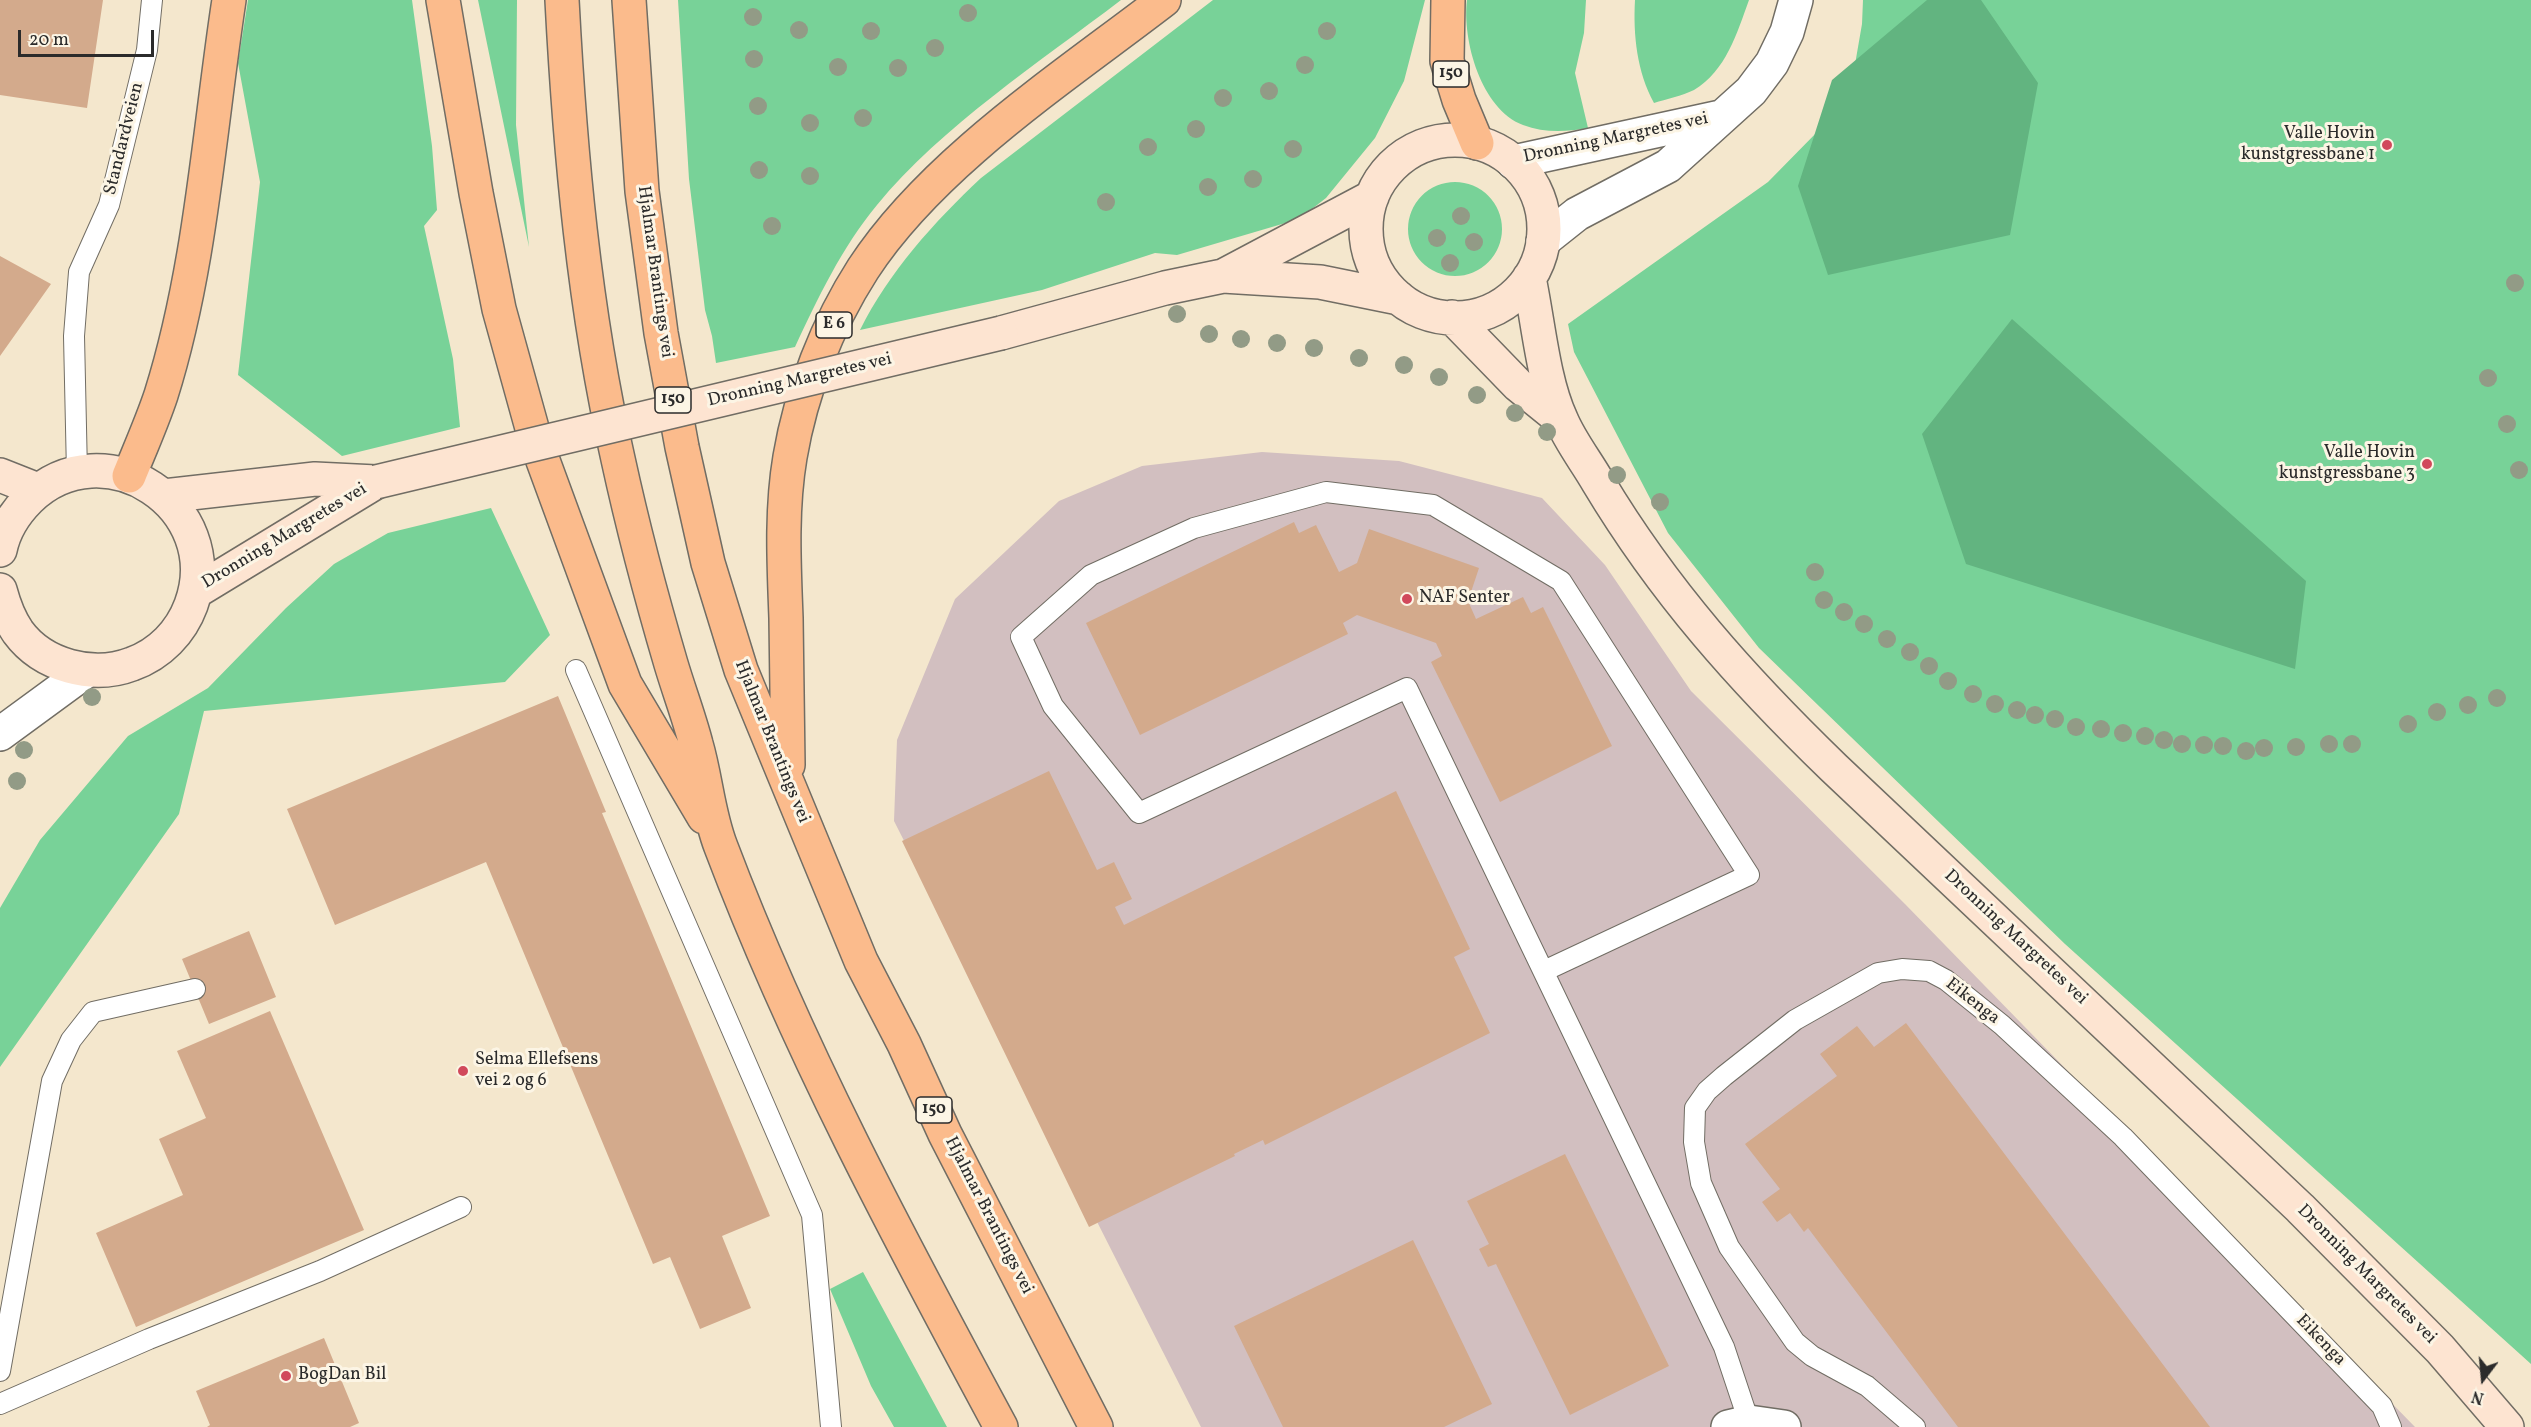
<!DOCTYPE html>
<style>
body{margin:0}
#map{position:relative;width:2531px;height:1427px;overflow:hidden;background:#f4e7cd;font-family:Vollkorn,serif}
canvas{display:block}
.north{position:absolute;left:2453px;top:1349px;width:60px;height:60px;-webkit-text-stroke:4px #fcf5e5;paint-order:stroke;rotate:196deg;font-size:16px;font-weight:700;line-height:24px;text-align:center;color:#2b2b2b}
.north::after{content:'';display:block;margin:auto;width:21px;height:27px;background:#2b2b2b;clip-path:polygon(50% 0,100% 100%,50% 72%,0 100%)}
.scale{position:absolute;left:18px;top:30px;width:136px;height:27px;box-sizing:border-box;border:3px solid #2b2b2b;border-top:0;padding-left:8px;font-size:18px;line-height:21px;white-space:nowrap;color:#2b2b2b;-webkit-text-stroke:4px #fcf5e5;paint-order:stroke}
</style>
<div id="map">
<canvas width="2531" height="1427"></canvas>
<div class="north">N</div>
<div class="scale">20 m</div>
</div>
<script>
const ctx = document.querySelector('canvas').getContext('2d');
ctx.lineJoin = 'round';
function fill(path, color) {
  ctx.fillStyle = color;
  ctx.fill(path, 'evenodd');
}
function stroke(path, color, width, dash) {
  ctx.strokeStyle = color;
  ctx.lineWidth = width;
  ctx.lineCap = dash ? 'butt' : 'round';
  ctx.setLineDash(dash || []);
  ctx.stroke(path);
}
function label(font, color, halo, rows, align = 'center') {
  ctx.font = font + ' Vollkorn,serif';
  ctx.lineWidth = 6;
  ctx.setLineDash([]);
  ctx.textBaseline = 'middle';
  ctx.strokeStyle = halo;
  ctx.fillStyle = color;
  for (const [text, x, y, turn = 0] of rows) {
    ctx.save();
    ctx.translate(x, y);
    ctx.rotate((+turn || 0) * Math.PI / 180);
    ctx.textAlign = isNaN(turn) ? turn : align;
    if (halo) ctx.strokeText(text, 0, 0);
    ctx.fillText(text, 0, 0);
    ctx.restore();
  }
}
const industrial = new Path2D(`
 M 1262,452 L 1399,461 L 1542,498 L 1605,565 L 1691,691 L 1905,904 L 2415,1427 L 1201,1427 L 894,821 L 897,740 L 955,599 L 1059,501 L 1142,466 Z`);
const green = new Path2D(`
 M 248,0 L 412,0 L 432,146 L 437,210 L 424,226 L 453,359 L 460,427 L 342,456 L 238,375 L 260,182 L 238,63 Z
 M 478,0 L 517,0 L 516,125 L 529,247 Z
 M 678,0 L 1121,0 C 1040,62 942,126 877,205 C 842,247 818,298 795,347 L 716,363 L 712,336 L 705,310 L 689,179 Z
 M 1213,0 L 1425,0 L 1404,81 L 1375,138 L 1326,198 L 1299,219 L 1177,255 L 1155,253 L 1042,290 L 860,330 C 889,272 934,222 981,178 Z
 M 1467,0 L 1586,0 L 1584,33 L 1575,73 L 1588,128 C 1566,132 1544,133 1523,125 C 1481,109 1462,40 1467,0 Z
 M 1635,0 L 1749,0 C 1737,33 1726,71 1694,90 C 1682,96 1666,99 1654,103 C 1637,72 1633,35 1635,0 Z
 M 1863,0 L 2531,0 L 2531,1364 L 2065,944 L 1759,648 L 1668,533 L 1574,352 L 1568,324 L 1768,182 L 1822,127 L 1853,76 L 1862,24 Z
 M1408 229a47 47 0 1 1 94 0a47 47 0 1 1-94 0Z
 M 491,508 L 550,635 L 505,682 L 204,711 L 179,814 L 0,1067 L 0,908 L 40,840 L 128,736 L 208,688 L 286,608 L 334,564 L 388,533 Z
 M 863,1272 L 947,1427 L 894,1427 L 871,1386 L 830,1289 Z`);
const forest = new Path2D(`
 M 1927,0 L 1981,0 L 2038,83 L 2010,235 L 1828,275 L 1798,186 L 1832,80 Z
 M 2012,319 L 2306,581 L 2295,669 L 1966,564 L 1922,434 Z`);
const building = new Path2D(`
 M 0,0 L 103,0 L 87,108 L 0,95 Z
 M 0,256 L 51,284 L 0,356 Z
 M 1294,522 L 1299,533 L 1316,525 L 1339,572 L 1357,563 L 1369,529 L 1479,568 L 1468,601 L 1476,619 L 1523,597 L 1531,613 L 1543,607 L 1612,746 L 1500,802 L 1431,662 L 1442,656 L 1436,643 L 1357,615 L 1343,623 L 1348,634 L 1140,735 L 1086,623 Z
 M 558,696 L 606,812 L 602,813 L 770,1216 L 722,1236 L 751,1308 L 700,1329 L 670,1257 L 653,1264 L 486,862 L 335,925 L 287,809 Z
 M 1049,771 L 1097,870 L 1114,862 L 1132,899 L 1115,907 L 1124,925 L 1396,791 L 1470,949 L 1454,957 L 1490,1033 L 1265,1145 L 1263,1140 L 1234,1154 L 1235,1156 L 1089,1227 L 902,841 Z
 M 249,931 L 276,997 L 209,1024 L 182,959 Z
 M 270,1011 L 364,1230 L 136,1327 L 96,1233 L 183,1195 L 159,1139 L 206,1118 L 177,1051 Z
 M 1906,1023 L 2210,1427 L 1958,1427 L 1808,1228 L 1804,1232 L 1790,1213 L 1777,1222 L 1762,1202 L 1780,1189 L 1745,1144 L 1837,1076 L 1820,1054 L 1857,1026 L 1874,1047 Z
 M 1565,1154 L 1669,1366 L 1570,1415 L 1496,1264 L 1488,1267 L 1479,1249 L 1489,1244 L 1467,1201 Z
 M 1413,1240 L 1492,1404 L 1444,1427 L 1283,1427 L 1234,1326 Z
 M 324,1338 L 359,1423 L 350,1427 L 207,1427 L 210,1425 L 196,1391 Z`);
const lane = new Path2D(`
 M 77,473 L 74,336 L 79,272 L 109,205 L 147,50 L 152,0
 M 576,670 L 812,1215 L 831,1427
 M 1544,971 L 1749,875 L 1561,581 L 1433,505 L 1326,492 L 1194,528 L 1091,575 L 1021,637 L 1053,706 L 1139,813 L 1407,688 L 1724,1347 L 1749,1422
 M 0,1371 L 52,1081 L 71,1040 L 93,1012 L 195,989
 M 0,1404 L 149,1339 L 320,1271 L 461,1207
 M 1915,1427 L 1867,1386 L 1812,1356 L 1795,1342 L 1729,1247 L 1701,1183 L 1694,1142 L 1695,1108 L 1707,1091 L 1724,1076 L 1795,1020 L 1878,973 L 1902,969 L 1929,971 L 1946,980 L 2002,1025 L 2123,1137 L 2382,1406 L 2391,1427`);
const street = new Path2D(`
 M 1513,162 L 1720,117
 M 1543,241 L 1577,214 L 1668,166 L 1751,91 L 1772,63 L 1787,32 L 1796,0
 M 0,734 L 86,671
 M 1728,1427 L 1749,1422 L 1784,1427`);
const secondary = new Path2D(`
 M1366 229a89 89 0 1 1 178 0a89 89 0 1 1-178 0Z
 M 1223,276 L 1320,282 L 1399,298
 M 1529,278 C 1538,320 1543,381 1561,419 C 1570,441 1586,461 1598,482 C 1664,592 1742,679 1834,768 L 2300,1208 L 2440,1349 L 2507,1427
 M 1452,317 L 1518,385 L 1560,419
 M 1001,333 L 1165,288 L 1223,276 L 1372,197
 M 0,475 L 38,490
 M 164,496 L 315,479 L 376,482
 M 0,550 C 4,530 15,513 29,499 C 104,426 227,507 191,605 C 181,632 160,654 132,664 C 93,679 43,666 18,632 C 9,619 4,605 0,590
 M 195,592 L 376,482`);
const highway = new Path2D(`
 M 443,0 L 476,193 L 499,309 L 535,439 L 625,684 L 704,817
 M 562,0 C 570,153 584,309 618,459 C 633,528 651,596 671,664 C 679,691 689,717 696,744 C 706,778 708,814 721,847 C 797,1048 899,1238 1001,1427
 M 629,0 L 642,191 L 661,333 L 682,447 L 708,563 L 741,670 L 861,961 L 904,1044 L 945,1134 L 1096,1427
 M 1448,0 L 1447,61 L 1459,100 L 1477,143
 M 129,476 C 140,449 152,422 161,395 C 201,268 209,131 229,0
 M 788,765 C 787,716 787,667 786,618 C 784,565 781,510 790,457 C 801,392 827,325 863,269 C 932,163 1064,77 1164,0`);
const secondaryBridge = new Path2D(`
 M 376,482 L 1001,333`);
const trees = [
 [968,13],
 [753,17],
 [799,30],
 [871,31],
 [1327,31],
 [935,48],
 [754,59],
 [1305,65],
 [838,67],
 [898,68],
 [1269,91],
 [1223,98],
 [758,106],
 [863,118],
 [810,123],
 [1196,129],
 [1148,147],
 [1293,149],
 [759,170],
 [810,176],
 [1253,179],
 [1208,187],
 [1106,202],
 [1461,216],
 [772,226],
 [1437,238],
 [1474,242],
 [1450,263],
 [2515,283],
 [1177,314],
 [1209,334],
 [1241,339],
 [1277,343],
 [1314,348],
 [1359,358],
 [1404,365],
 [1439,377],
 [2488,378],
 [1477,395],
 [1515,413],
 [2507,424],
 [1547,432],
 [2519,470],
 [1617,475],
 [1660,502],
 [1815,572],
 [1824,600],
 [1844,612],
 [1864,624],
 [1887,639],
 [1910,652],
 [1929,666],
 [1948,681],
 [1973,694],
 [92,697],
 [2497,698],
 [1995,704],
 [2468,705],
 [2017,710],
 [2437,712],
 [2035,715],
 [2055,719],
 [2408,724],
 [2076,727],
 [2101,729],
 [2123,733],
 [2145,736],
 [2164,740],
 [2182,744],
 [2329,744],
 [2352,744],
 [2204,745],
 [2223,746],
 [2296,747],
 [2264,748],
 [24,750],
 [2246,751],
 [17,781]
];
const markers = [
 [2387,145,6,"#d1495b"],
 [2427,464,6,"#d1495b"],
 [1407,599,6,"#d1495b"],
 [463,1071,6,"#d1495b"],
 [286,1376,6,"#d1495b"]
];
const shields = [
 [1451,74,36],
 [834,325,36],
 [673,400,36],
 [934,1110,36]
];
const shieldNames = [
 ["150",1451,74],
 ["E 6",834,325],
 ["150",673,400],
 ["150",934,1110]
];
const poiNames = [
 ["Valle Hovin",2375,135,"right"],
 ["kunstgressbane 1",2375,156,"right"],
 ["Valle Hovin",2415,454,"right"],
 ["kunstgressbane 3",2415,475,"right"],
 ["NAF Senter",1419,599],
 ["Selma Ellefsens",475,1061],
 ["vei 2 og 6",475,1082],
 ["BogDan Bil",298,1376]
];
const streetNames = [
 ["Standardveien",125,139,-76],
 ["Dronning Margretes vei",1616,139,-12],
 ["Hjalmar Brantings vei",654,272,82],
 ["Dronning Margretes vei",800,381,-13],
 ["Dronning Margretes vei",285,537,-31],
 ["Hjalmar Brantings vei",771,742,68],
 ["Dronning Margretes vei",2015,938,43],
 ["Eikenga",1972,1002,38],
 ["Hjalmar Brantings vei",988,1216,63],
 ["Dronning Margretes vei",2366,1275,45],
 ["Eikenga",2320,1341,46]
];
fill(industrial, '#d2bfc0');
fill(green, '#78d298');
fill(forest, '#62b480');
fill(building, '#d3aa8c');
stroke(lane, '#716d64', 22);
stroke(street, '#716d64', 36);
stroke(secondary, '#716d64', 36);
stroke(highway, '#716d64', 36);
stroke(lane, '#fff', 20);
stroke(street, '#fff', 33);
stroke(secondary, '#fde4d1', 33);
stroke(highway, '#fbbb8c', 33);
stroke(secondaryBridge, '#716d64', 36, []);
stroke(secondaryBridge, '#fde4d1', 33);
ctx.fillStyle = '#929b86';
for (const [x, y] of trees) {
  ctx.beginPath();
  ctx.arc(x, y, 9, 0, 2 * Math.PI);
  ctx.fill();
}
for (const [x, y, r, color] of markers) {
  const dot = new Path2D();
  dot.arc(x, y, r, 0, 2 * Math.PI);
  ctx.fillStyle = color;
  ctx.fill(dot);
  stroke(dot, '#fcf5e5', 2);
}
for (const [x, y, w] of shields) {
  const box = new Path2D();
  box.roundRect(x - w / 2, y - 13, w, 26, 4.5);
  ctx.fillStyle = '#fcf5e5';
  ctx.fill(box);
  stroke(box, '#2b2b2b', 1.5);
}
label('bold 16px', '#2b2b2b', null, shieldNames);
label('18px', '#2b2b2b', '#fcf5e5', poiNames, 'left');
label('18px', '#2b2b2b', '#fcf5e5', streetNames);
</script>
